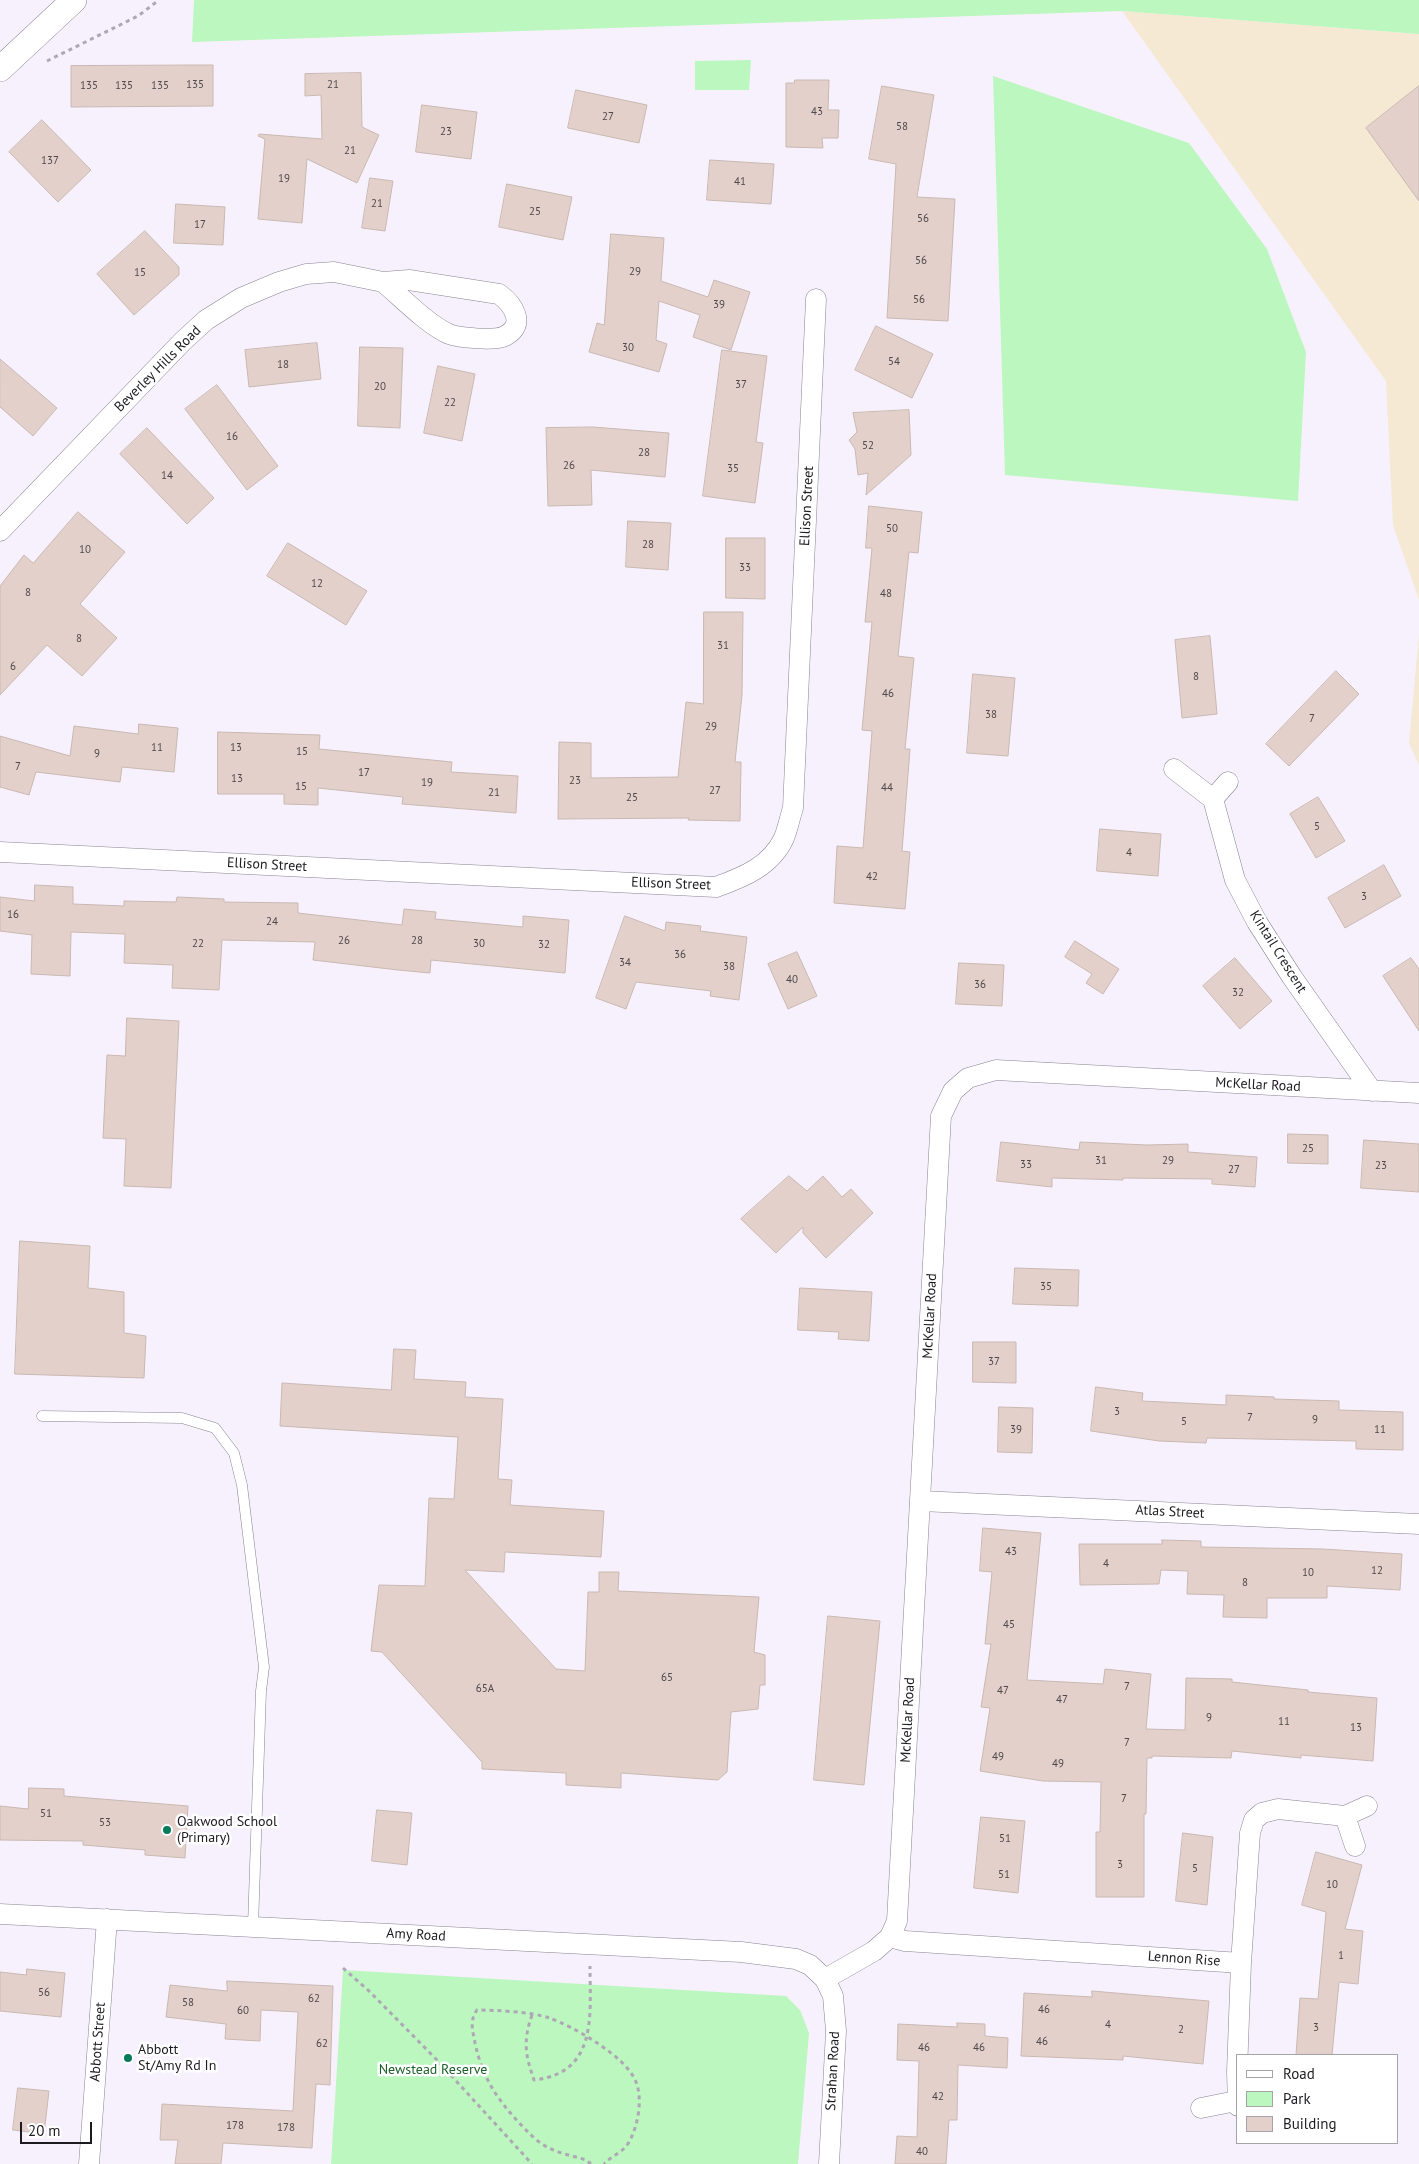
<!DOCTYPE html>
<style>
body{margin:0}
#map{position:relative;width:1419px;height:2164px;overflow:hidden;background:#f7f1fe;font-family:"PT Sans",sans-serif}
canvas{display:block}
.legend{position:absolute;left:1236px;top:2054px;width:162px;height:90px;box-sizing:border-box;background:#fff;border:1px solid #a5a4a6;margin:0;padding:6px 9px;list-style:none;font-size:15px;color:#1e1b20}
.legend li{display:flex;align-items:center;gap:10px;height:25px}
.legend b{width:25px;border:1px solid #a5a4a6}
.scale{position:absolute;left:20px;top:2122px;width:72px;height:22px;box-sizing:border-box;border:2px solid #1e1b20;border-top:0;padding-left:6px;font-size:15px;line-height:18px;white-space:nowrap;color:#1e1b20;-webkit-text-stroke:4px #fff;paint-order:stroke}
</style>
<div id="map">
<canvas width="1419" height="2164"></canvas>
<ul class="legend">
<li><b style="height:6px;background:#fff"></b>Road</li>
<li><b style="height:14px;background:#bbf7bf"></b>Park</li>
<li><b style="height:14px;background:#e3d0ca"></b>Building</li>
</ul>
<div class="scale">20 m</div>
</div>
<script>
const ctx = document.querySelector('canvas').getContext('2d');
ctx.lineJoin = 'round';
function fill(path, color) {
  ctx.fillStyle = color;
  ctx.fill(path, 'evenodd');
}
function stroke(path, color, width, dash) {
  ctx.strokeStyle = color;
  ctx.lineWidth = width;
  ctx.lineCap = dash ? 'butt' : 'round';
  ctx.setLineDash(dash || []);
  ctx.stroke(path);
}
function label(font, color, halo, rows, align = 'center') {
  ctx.font = font + ' "PT Sans",sans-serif';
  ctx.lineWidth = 5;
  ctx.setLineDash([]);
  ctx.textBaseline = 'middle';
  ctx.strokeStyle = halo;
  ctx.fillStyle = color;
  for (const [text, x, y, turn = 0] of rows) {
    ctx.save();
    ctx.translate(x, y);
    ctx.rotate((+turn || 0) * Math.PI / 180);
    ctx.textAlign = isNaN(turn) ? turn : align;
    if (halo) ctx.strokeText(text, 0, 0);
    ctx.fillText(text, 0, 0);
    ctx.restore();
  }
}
const commercial = new Path2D(`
 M 1122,11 L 1419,34 L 1419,600 L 1393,525 L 1386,381 Z
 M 1419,634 L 1419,765 L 1409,743 Z`);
const green = new Path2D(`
 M 194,0 L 1419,0 L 1419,34 L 1122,11 L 192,42 Z
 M 751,60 L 749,90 L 695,90 L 695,61 Z
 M 993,76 L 1189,143 L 1267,249 L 1306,352 L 1298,501 L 1005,475 Z
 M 343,1970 L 786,1996 L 800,2010 L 809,2033 L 798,2164 L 331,2164 Z`);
const building = new Path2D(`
 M 196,65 L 213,65 L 213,106 L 71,107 L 71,66 Z
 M 361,73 L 362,127 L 379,135 L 357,183 L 307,159 L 302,223 L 258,219 L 265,139 L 258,136 L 259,134 L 322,139 L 321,95 L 305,96 L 305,74 Z
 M 795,80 L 829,80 L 828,110 L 839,110 L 838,138 L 822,138 L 823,148 L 786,147 L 786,83 L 794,83 Z
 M 882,86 L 934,95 L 917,197 L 955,199 L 948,321 L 887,318 L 896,164 L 869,159 Z
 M 1419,86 L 1419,201 L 1366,128 Z
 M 576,90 L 647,105 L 639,143 L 568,128 Z
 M 422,105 L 477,112 L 471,159 L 416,152 Z
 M 42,120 L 91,170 L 58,202 L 9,152 Z
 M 710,160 L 774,164 L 771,204 L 707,200 Z
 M 370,178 L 393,181 L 385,231 L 362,228 Z
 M 507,184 L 572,197 L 563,240 L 499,227 Z
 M 176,204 L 225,207 L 223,245 L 174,243 Z
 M 145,231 L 179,267 L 179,275 L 134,315 L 97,274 Z
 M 611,234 L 664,238 L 661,281 L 708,297 L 714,280 L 750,292 L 731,350 L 693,337 L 700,315 L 659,301 L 656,340 L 667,344 L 659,372 L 589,352 L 597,323 L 604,325 Z
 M 876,326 L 933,354 L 912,398 L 855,370 Z
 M 317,343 L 321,379 L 249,387 L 245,350 Z
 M 360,347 L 403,348 L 400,428 L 358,426 Z
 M 722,350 L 767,356 L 756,442 L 763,443 L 755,503 L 703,496 Z
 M 0,359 L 57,408 L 33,436 L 0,407 Z
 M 438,366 L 475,374 L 462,441 L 424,433 Z
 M 217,385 L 278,466 L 247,490 L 185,409 Z
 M 909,410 L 911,455 L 866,495 L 868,473 L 858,475 L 855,449 L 849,440 L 857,432 L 853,413 Z
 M 593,427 L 669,433 L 665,477 L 591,470 L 592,505 L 548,506 L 546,428 Z
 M 147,428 L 214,498 L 187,524 L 120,454 Z
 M 869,506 L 922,512 L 918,553 L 909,552 L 898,656 L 914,658 L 905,749 L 910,749 L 902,851 L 910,852 L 905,909 L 834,903 L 837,846 L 863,848 L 872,731 L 862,730 L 872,622 L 865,622 L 872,548 L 866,548 Z
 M 78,512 L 125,552 L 80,604 L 117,638 L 82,676 L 47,645 L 0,695 L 0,586 L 24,555 L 33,563 Z
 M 628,521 L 671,523 L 668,570 L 626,567 Z
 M 726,538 L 765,538 L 765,599 L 726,598 Z
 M 288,543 L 367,591 L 346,625 L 267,576 Z
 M 704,612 L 743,612 L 742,695 L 735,762 L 741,762 L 740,821 L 688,820 L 689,818 L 558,819 L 559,742 L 591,743 L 591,778 L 678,777 L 686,702 L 703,704 Z
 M 1210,636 L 1217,714 L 1182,718 L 1175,640 Z
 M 1336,671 L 1359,694 L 1289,766 L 1266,744 Z
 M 973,674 L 1015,678 L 1008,756 L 967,753 Z
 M 139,724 L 178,728 L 174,772 L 122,767 L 120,782 L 36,772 L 29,795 L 0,787 L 0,736 L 70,756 L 74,726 L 138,734 Z
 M 218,732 L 320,735 L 319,749 L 452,762 L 451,772 L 518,776 L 516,813 L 402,804 L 403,797 L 318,788 L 318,805 L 284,804 L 284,794 L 218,794 Z
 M 1318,797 L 1345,841 L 1316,858 L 1290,814 Z
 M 1100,829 L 1161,834 L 1158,876 L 1097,871 Z
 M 1384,865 L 1401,896 L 1345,928 L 1328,898 Z
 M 35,885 L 73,887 L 73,904 L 124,906 L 124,901 L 176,902 L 177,897 L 224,899 L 224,902 L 298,903 L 298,913 L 402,925 L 404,909 L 436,912 L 435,919 L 523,927 L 523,916 L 569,920 L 565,973 L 431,960 L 430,973 L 398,970 L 313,960 L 315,942 L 222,940 L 219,990 L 172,988 L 173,965 L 124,963 L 125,934 L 71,932 L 70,976 L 31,974 L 32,935 L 0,931 L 0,897 L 34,901 Z
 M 625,916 L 665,931 L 666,922 L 701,926 L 700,931 L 747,937 L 739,1000 L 710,996 L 711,991 L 636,982 L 626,1009 L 596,998 Z
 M 1075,941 L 1119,969 L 1103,994 L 1086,983 L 1092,974 L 1065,957 Z
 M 797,952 L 817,996 L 788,1009 L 768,964 Z
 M 1235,958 L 1272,1001 L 1240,1029 L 1203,986 Z
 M 1411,958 L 1419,969 L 1419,1031 L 1383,976 Z
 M 959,963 L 1004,965 L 1002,1006 L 956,1004 Z
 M 127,1018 L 179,1021 L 171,1188 L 124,1186 L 126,1139 L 103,1138 L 107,1055 L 125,1056 Z
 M 1288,1134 L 1328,1135 L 1328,1164 L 1288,1163 Z
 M 1364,1140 L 1419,1144 L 1419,1192 L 1361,1188 Z
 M 1001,1142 L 1079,1150 L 1080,1142 L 1147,1145 L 1188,1144 L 1188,1152 L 1257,1157 L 1255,1187 L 1212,1184 L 1212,1179 L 1123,1178 L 1123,1180 L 1052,1178 L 1052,1187 L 997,1181 Z
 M 789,1176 L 807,1191 L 823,1176 L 842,1197 L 851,1189 L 873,1213 L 826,1258 L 803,1233 L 803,1227 L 776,1253 L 741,1219 Z
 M 20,1241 L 90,1246 L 88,1288 L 124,1292 L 124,1333 L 146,1336 L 144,1378 L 15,1374 Z
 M 1015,1268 L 1079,1270 L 1078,1306 L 1013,1304 Z
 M 800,1288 L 872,1292 L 869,1341 L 838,1339 L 839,1332 L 798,1330 Z
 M 973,1342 L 1016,1342 L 1016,1383 L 973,1382 Z
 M 394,1349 L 416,1350 L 414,1379 L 466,1382 L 465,1397 L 503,1399 L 498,1479 L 512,1480 L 510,1505 L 604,1511 L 601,1557 L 505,1552 L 504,1572 L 465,1570 L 556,1669 L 585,1671 L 588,1592 L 599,1592 L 599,1572 L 619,1572 L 618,1591 L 759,1597 L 754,1652 L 765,1655 L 765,1685 L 760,1685 L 758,1709 L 731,1712 L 727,1772 L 718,1780 L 621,1773 L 621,1788 L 566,1785 L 566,1773 L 482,1769 L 482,1762 L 382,1652 L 371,1651 L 379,1585 L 425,1586 L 429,1498 L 454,1499 L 458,1437 L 280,1426 L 282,1383 L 391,1390 Z
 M 1096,1387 L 1143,1393 L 1142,1401 L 1226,1405 L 1226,1395 L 1274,1397 L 1274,1399 L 1339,1401 L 1339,1410 L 1403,1412 L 1403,1450 L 1356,1449 L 1356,1441 L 1207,1438 L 1206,1443 L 1159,1441 L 1091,1431 Z
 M 999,1407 L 1033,1408 L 1032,1453 L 998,1452 Z
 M 983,1528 L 1041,1533 L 1027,1680 L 1103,1684 L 1105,1669 L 1151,1674 L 1146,1729 L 1185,1730 L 1186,1678 L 1232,1679 L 1232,1682 L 1308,1690 L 1308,1692 L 1377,1698 L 1373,1761 L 1301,1755 L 1301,1758 L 1232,1751 L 1231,1758 L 1152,1756 L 1152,1758 L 1147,1758 L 1146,1814 L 1144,1814 L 1144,1897 L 1096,1897 L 1096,1832 L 1100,1832 L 1101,1782 L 1043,1781 L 980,1771 L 990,1708 L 981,1707 L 991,1644 L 985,1644 L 992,1572 L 980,1571 Z
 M 1162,1540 L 1201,1541 L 1201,1547 L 1323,1549 L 1402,1554 L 1400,1590 L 1327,1586 L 1327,1598 L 1267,1598 L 1267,1618 L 1223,1617 L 1224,1595 L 1187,1594 L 1188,1571 L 1161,1570 L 1159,1584 L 1080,1585 L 1079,1544 L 1162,1544 Z
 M 828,1616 L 880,1621 L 864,1785 L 814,1780 Z
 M 29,1788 L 64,1789 L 64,1796 L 188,1806 L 185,1858 L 145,1855 L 145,1850 L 83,1845 L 83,1841 L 0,1840 L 0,1806 L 28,1809 Z
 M 377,1810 L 412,1813 L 407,1865 L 372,1861 Z
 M 981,1817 L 1025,1821 L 1018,1893 L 974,1888 Z
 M 1183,1833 L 1213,1837 L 1207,1905 L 1176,1901 Z
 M 1316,1852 L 1362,1865 L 1345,1929 L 1363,1931 L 1358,1984 L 1339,1982 L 1332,2055 L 1296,2055 L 1300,1998 L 1318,1999 L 1326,1912 L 1302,1905 Z
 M 27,1969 L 65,1973 L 61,2017 L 0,2011 L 0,1972 L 26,1975 Z
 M 227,1981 L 333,1986 L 330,2085 L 316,2084 L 312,2148 L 223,2143 L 221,2164 L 175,2164 L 178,2140 L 160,2140 L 162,2104 L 293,2111 L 298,2012 L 261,2010 L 260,2041 L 225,2039 L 226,2024 L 166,2017 L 170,1985 L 227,1991 Z
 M 1092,1991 L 1209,2001 L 1203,2064 L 1123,2056 L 1123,2060 L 1021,2056 L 1024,1993 L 1092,1997 Z
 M 957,2023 L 985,2024 L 985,2036 L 1008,2038 L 1007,2068 L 958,2065 L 957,2120 L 949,2120 L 946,2164 L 895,2164 L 897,2136 L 917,2137 L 919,2061 L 897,2060 L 898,2024 L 957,2027 Z
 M 18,2088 L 49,2091 L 44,2134 L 13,2130 Z`);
const path = new Path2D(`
 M 47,61 L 138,16 L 159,0
 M 343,1968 L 369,1991 L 437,2060 L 532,2164
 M 532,2015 C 523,2041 525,2054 534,2080 C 598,2073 590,2015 590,1966
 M 591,2164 L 586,2160 C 574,2156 561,2154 549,2148 C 540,2144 532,2136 525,2129 C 499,2102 483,2080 475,2043 C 473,2031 469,2021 477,2010 C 494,2010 534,2012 549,2018 C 573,2026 627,2057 636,2082 C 643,2099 638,2126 629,2142 C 623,2153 612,2155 604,2164`);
const service = new Path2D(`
 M 42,1416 L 182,1418 L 215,1428 L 234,1453 L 242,1485 L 264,1667 L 261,1691 L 253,1926`);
const minor = new Path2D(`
 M 0,531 L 183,341 L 206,320 L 241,298 L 279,282 L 306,274 L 334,272 L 383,282 L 409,280 L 499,294 C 513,304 527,325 505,336 C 496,341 459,338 449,334 C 428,325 400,296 383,282
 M 1174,769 L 1213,799 L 1235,880 L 1257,922 L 1292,977 L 1372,1091
 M 1213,799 L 1228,782
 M 0,852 L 716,887 C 744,877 771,866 784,838 C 788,828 790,817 793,808 L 816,299
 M 921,1501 L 1419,1524
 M 1345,1816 L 1355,1846
 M 0,1914 L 741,1952 L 796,1959 L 810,1965 L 825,1979 L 833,1996 L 836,2031 L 829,2164
 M 890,1937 L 905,1941 L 1241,1963
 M 825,1979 L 874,1951 L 890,1937 L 897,1921 L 941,1116 L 953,1091 L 968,1078 L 996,1070 L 1419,1093
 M 1238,2106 L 1237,2072 L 1241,1963 L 1250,1833 L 1254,1820 L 1262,1813 L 1278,1809 L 1345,1816 L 1367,1806
 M 1201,2108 L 1236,2101
 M 89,2164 L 107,1919`);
const tertiary = new Path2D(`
 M 0,69 L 74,0`);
const markers = [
 [167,1830,5,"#057c59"],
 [128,2058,5,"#057c59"]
];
const numberNames = [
 ["135",195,85],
 ["21",333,85],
 ["135",89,86],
 ["135",124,86],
 ["135",160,86],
 ["43",817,112],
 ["27",608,117],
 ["58",902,127],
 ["23",446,132],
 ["21",350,151],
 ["137",50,161],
 ["19",284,179],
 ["41",740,182],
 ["21",377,204],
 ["25",535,212],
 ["56",923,219],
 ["17",200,225],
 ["56",921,261],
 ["29",635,272],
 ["15",140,273],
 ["56",919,300],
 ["39",719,305],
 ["30",628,348],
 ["54",894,362],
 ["18",283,365],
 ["37",741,385],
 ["20",380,387],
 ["22",450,403],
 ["16",232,437],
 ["52",868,446],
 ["28",644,453],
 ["26",569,466],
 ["35",733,469],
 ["14",167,476],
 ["50",892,529],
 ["28",648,545],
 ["10",85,550],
 ["33",745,568],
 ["12",317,584],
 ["8",28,593],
 ["48",886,594],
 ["8",79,639],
 ["31",723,646],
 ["6",13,667],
 ["8",1196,677],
 ["46",888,694],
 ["38",991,715],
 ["7",1312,719],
 ["29",711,727],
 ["11",157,748],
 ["13",236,748],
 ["15",302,752],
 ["9",97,754],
 ["7",18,767],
 ["17",364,773],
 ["13",237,779],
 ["23",575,781],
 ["19",427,783],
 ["15",301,787],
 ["44",887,788],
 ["27",715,791],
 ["21",494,793],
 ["25",632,798],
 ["5",1317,827],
 ["4",1129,853],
 ["42",872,877],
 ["3",1364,897],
 ["16",13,915],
 ["24",272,922],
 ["26",344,941],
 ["28",417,941],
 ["22",198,944],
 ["30",479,944],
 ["32",544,945],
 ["36",680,955],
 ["34",625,963],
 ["38",729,967],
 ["40",792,980],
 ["36",980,985],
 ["32",1238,993],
 ["25",1308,1149],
 ["31",1101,1161],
 ["29",1168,1161],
 ["33",1026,1165],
 ["23",1381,1166],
 ["27",1234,1170],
 ["35",1046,1287],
 ["37",994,1362],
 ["3",1117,1412],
 ["7",1250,1418],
 ["9",1315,1420],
 ["5",1184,1422],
 ["39",1016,1430],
 ["11",1380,1430],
 ["43",1011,1552],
 ["4",1106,1564],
 ["12",1377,1571],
 ["10",1308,1573],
 ["8",1245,1583],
 ["45",1009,1625],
 ["65",667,1678],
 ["7",1127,1687],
 ["65A",485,1689],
 ["47",1003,1691],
 ["47",1062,1700],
 ["9",1209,1718],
 ["11",1284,1722],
 ["13",1356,1728],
 ["7",1127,1743],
 ["49",998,1757],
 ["49",1058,1764],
 ["7",1124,1799],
 ["51",46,1814],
 ["53",105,1823],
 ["51",1005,1839],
 ["3",1120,1865],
 ["5",1195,1869],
 ["51",1004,1875],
 ["10",1332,1885],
 ["1",1341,1956],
 ["56",44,1993],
 ["62",314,1999],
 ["58",188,2003],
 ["46",1044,2010],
 ["60",243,2011],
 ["4",1108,2025],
 ["3",1316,2028],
 ["2",1181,2030],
 ["46",1042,2042],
 ["62",322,2044],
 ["46",924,2048],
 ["46",979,2048],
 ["42",938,2097],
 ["178",235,2126],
 ["178",286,2128],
 ["40",922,2152]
];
const streetNames = [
 ["Beverley Hills Road",158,369,-45],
 ["Ellison Street",807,506,-87],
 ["Ellison Street",267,865,3],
 ["Ellison Street",671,884,2],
 ["Kintail Crescent",1278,952,58],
 ["McKellar Road",1258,1085,3],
 ["McKellar Road",930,1316,-87],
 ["Atlas Street",1170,1512,3],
 ["McKellar Road",908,1720,-87],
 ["Amy Road",416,1935,3],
 ["Lennon Rise",1184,1959,4],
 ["Abbott Street",98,2042,-86],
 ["Strahan Road",833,2071,-87]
];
const poiNames = [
 ["Oakwood School",177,1822],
 ["(Primary)",177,1838],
 ["Abbott",138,2050],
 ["St/Amy Rd In",138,2066]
];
const parkNames = [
 ["Newstead Reserve",433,2070]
];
fill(commercial, '#f5e9d4');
fill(green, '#bbf7bf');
fill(building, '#e3d0ca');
stroke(building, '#c9b8b2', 1);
stroke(service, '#8a8391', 11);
stroke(minor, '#8a8391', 21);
stroke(tertiary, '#8a8391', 26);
stroke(path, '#ada8b3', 3, [4, 4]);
stroke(service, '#fff', 10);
stroke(minor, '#fff', 20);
stroke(tertiary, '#fff', 25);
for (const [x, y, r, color] of markers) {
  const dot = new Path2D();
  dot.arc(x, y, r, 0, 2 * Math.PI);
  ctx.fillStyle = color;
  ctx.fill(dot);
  stroke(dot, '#fff', 2);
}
label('11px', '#4f484a', null, numberNames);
label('14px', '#1e1b20', '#fff', streetNames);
label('14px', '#1e1b20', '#fff', poiNames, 'left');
label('14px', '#1d5f29', '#fff', parkNames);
</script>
